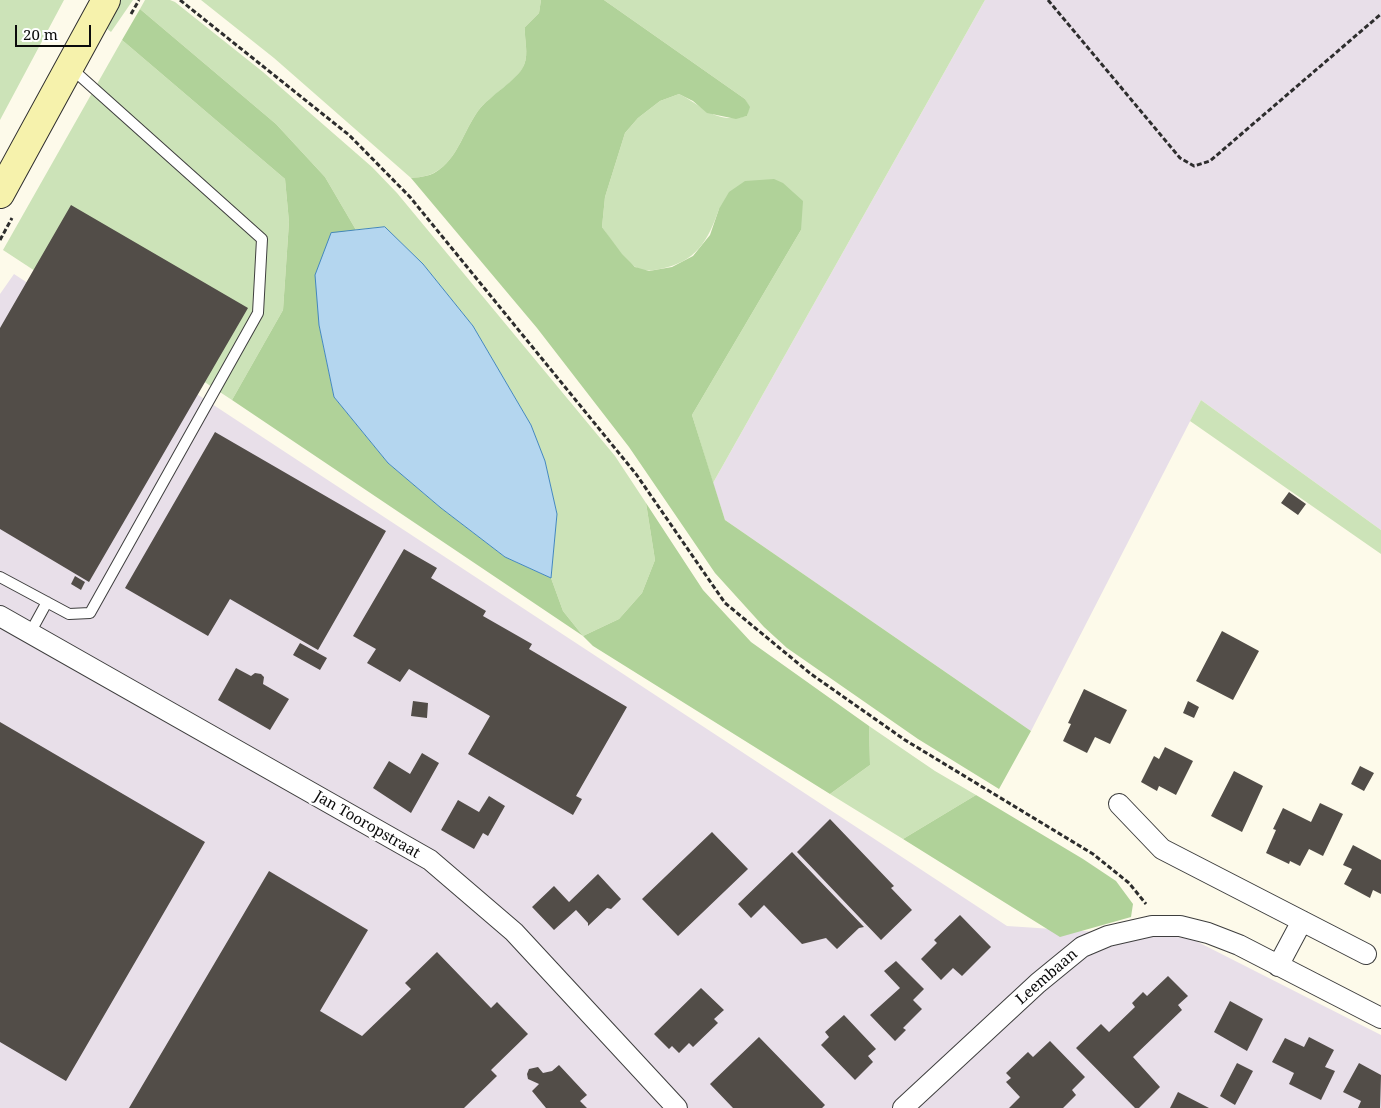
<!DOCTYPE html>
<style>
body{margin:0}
#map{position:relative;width:1381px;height:1108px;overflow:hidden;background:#fdfaea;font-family:"Noto Serif",serif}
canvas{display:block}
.scale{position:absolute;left:15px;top:25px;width:76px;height:22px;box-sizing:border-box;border:2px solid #0b0b0b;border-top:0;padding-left:6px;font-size:15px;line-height:18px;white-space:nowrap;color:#0b0b0b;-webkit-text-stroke:4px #fff;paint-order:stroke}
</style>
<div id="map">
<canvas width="1381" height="1108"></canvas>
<div class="scale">20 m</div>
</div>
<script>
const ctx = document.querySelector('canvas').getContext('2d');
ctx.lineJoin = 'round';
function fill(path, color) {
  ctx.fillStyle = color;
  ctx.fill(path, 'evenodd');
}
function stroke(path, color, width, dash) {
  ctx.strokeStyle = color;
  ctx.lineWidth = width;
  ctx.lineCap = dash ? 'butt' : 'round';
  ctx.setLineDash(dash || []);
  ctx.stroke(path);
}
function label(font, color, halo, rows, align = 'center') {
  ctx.font = font + ' "Noto Serif",serif';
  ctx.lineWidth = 5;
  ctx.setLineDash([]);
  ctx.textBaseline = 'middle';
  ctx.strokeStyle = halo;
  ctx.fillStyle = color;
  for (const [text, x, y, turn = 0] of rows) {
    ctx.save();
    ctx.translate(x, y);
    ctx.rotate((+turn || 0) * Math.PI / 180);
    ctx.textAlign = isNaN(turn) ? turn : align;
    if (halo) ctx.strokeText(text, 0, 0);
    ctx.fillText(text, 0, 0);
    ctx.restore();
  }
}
const industrial = new Path2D(`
 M 985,0 L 1381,0 L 1381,530 L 1201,400 L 1031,731 L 725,520 L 713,483 Z
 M 14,274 L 1007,926 L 1190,938 L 1381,1035 L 1381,1108 L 0,1108 L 0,294 Z`);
const green = new Path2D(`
 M 0,0 L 64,0 L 0,120 Z
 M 115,0 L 133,0 L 111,32 L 106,28 Z
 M 145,0 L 170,0 L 175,2 L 263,72 L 372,167 L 397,193 L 615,456 L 646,503 L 655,560 L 642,593 L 619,619 L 583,636 L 563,611 L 551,578 L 557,514 L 545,461 L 531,425 L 473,326 L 423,264 L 385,227 L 356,230 L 325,177 L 276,124 L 140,9 Z
 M 201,0 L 541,0 L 539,13 L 525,27 C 524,40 529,53 524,65 C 518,81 490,95 478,111 C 465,129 458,156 440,169 C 431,176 422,177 411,178 L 274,58 Z
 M 604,0 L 985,0 L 713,483 L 692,415 L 801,230 L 719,209 C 708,241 696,262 660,269 C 651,271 642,272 634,266 C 621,257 611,240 602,227 L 605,197 L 625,133 L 638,118 L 660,101 L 679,94 C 705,107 714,124 747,116 L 749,107 L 745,99 Z
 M 122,40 L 285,179 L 289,222 L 283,310 L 232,400 L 3,250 Z
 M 1201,400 L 1381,530 L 1381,554 L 1190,421 Z
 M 869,726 L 935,771 L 976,795 L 903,839 L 830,794 L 870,765 Z`);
const forest = new Path2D(`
 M 541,0 L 604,0 L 745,99 L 750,107 L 747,116 L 736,119 L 707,113 L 693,101 L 679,94 L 660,101 L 638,118 L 625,133 L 605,197 L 602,227 L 622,254 L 635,267 L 649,271 L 672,267 L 693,256 L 710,235 L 719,209 L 729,192 L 745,181 L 774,179 L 783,183 L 803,201 L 801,230 L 692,415 L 725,520 L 1031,731 L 999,789 L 918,739 L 787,648 L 764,627 L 715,573 L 629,447 L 537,328 L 411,178 C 422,177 432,176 440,169 C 458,156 465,129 478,111 C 490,95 518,80 524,65 C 529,53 524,40 525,27 L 539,13 Z
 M 140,9 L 276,124 L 325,177 L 356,230 L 331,234 L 319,325 L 334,397 L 388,463 L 441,508 L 505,557 L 551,578 L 563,611 L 583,636 L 619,619 L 642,593 L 655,560 L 646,503 L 703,590 L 751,642 L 869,726 L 870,765 L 830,794 L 593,646 L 583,636 L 232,400 L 283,310 L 289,222 L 285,179 L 122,40 Z
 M 976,795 L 1083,859 L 1116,881 L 1133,904 L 1131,917 L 1060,937 L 903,839 Z`);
const water = new Path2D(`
 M 385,227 L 423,264 L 473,326 L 531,425 L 545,461 L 557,514 L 551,578 L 505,557 L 441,508 L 388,463 L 334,397 L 319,325 L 315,275 L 331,233 Z`);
const building = new Path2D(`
 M 71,205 L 248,308 L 89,582 L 0,529 L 0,328 Z
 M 215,432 L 386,531 L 318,650 L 230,599 L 208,636 L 125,588 Z
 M 1289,492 L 1306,504 L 1298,515 L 1281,503 Z
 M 404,549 L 437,568 L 431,578 L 486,611 L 483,616 L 532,644 L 529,649 L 627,707 L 576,796 L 582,799 L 573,815 L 468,754 L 490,716 L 409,669 L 400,682 L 367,663 L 376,649 L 353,636 Z
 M 75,576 L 85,582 L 81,590 L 71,584 Z
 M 1222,631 L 1259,651 L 1233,700 L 1196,681 Z
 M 300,643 L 327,658 L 320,670 L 293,655 Z
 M 236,668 L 251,676 L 255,673 L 261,674 L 264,677 L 263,684 L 289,699 L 270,730 L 218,700 Z
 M 1084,689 L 1127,710 L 1110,744 L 1095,737 L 1087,753 L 1063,741 L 1071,724 L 1068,723 Z
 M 413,701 L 428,703 L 427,718 L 411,716 Z
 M 1188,701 L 1199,707 L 1194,718 L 1183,713 Z
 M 0,722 L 205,842 L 66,1081 L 0,1042 Z
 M 1165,747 L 1193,761 L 1176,795 L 1159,786 L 1157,791 L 1141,782 L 1154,756 L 1159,759 Z
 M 422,753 L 439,763 L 411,813 L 373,788 L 389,761 L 410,774 Z
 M 1360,766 L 1374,773 L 1364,791 L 1351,784 Z
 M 1234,771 L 1263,786 L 1242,832 L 1211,816 Z
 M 489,796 L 505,806 L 488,836 L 483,833 L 474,849 L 441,830 L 458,800 L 479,812 Z
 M 1320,803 L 1343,814 L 1323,856 L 1309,849 L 1300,866 L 1290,861 L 1289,864 L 1266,853 L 1276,830 L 1273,829 L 1283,808 L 1311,822 Z
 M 830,819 L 894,886 L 891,888 L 912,910 L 881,940 L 797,852 Z
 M 712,832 L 748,869 L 678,936 L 642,899 Z
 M 1353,845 L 1381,860 L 1381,894 L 1373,890 L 1370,898 L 1344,884 L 1352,869 L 1343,865 Z
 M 792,852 L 864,927 L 859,928 L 837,949 L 826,938 L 802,944 L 764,905 L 751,918 L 738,904 Z
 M 269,871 L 368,930 L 320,1011 L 362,1036 L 411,989 L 405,983 L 437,952 L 491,1008 L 497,1002 L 528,1034 L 491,1070 L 497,1076 L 464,1108 L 129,1108 Z
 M 598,874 L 621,899 L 611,909 L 607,908 L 588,926 L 588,923 L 576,910 L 554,930 L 532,907 L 554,886 L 569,902 Z
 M 960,915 L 991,947 L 962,976 L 953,968 L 941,980 L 921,959 L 937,943 L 934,940 Z
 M 896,961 L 924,989 L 913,1000 L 922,1009 L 903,1028 L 906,1030 L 895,1041 L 870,1015 L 900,988 L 884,971 Z
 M 1168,976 L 1188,996 L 1178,1005 L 1182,1010 L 1133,1057 L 1160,1087 L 1139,1108 L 1135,1108 L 1076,1048 L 1101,1024 L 1109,1032 L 1135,1007 L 1132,1003 L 1143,992 L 1147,996 Z
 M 701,988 L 724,1010 L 714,1019 L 718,1023 L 693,1047 L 689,1043 L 679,1053 L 672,1046 L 669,1049 L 654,1034 Z
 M 1230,1001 L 1263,1019 L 1247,1051 L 1214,1032 Z
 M 844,1015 L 876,1049 L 868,1056 L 873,1062 L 855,1080 L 821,1045 L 829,1037 L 825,1032 Z
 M 759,1037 L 825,1105 L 822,1108 L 733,1108 L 710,1084 Z
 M 1309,1037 L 1334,1050 L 1325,1067 L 1335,1071 L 1321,1100 L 1289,1084 L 1294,1073 L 1272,1062 L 1285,1038 L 1304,1047 Z
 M 1050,1041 L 1085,1077 L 1072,1090 L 1076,1095 L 1063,1108 L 1009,1108 L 1020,1097 L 1006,1082 L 1011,1078 L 1006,1073 L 1028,1052 L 1033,1057 Z
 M 1237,1063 L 1253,1071 L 1235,1105 L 1220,1096 Z
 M 1359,1063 L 1381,1075 L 1380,1108 L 1358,1108 L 1361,1101 L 1343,1092 Z
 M 559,1065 L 587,1095 L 580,1101 L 587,1108 L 546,1108 L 532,1091 L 539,1084 L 528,1079 L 527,1074 L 529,1069 L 538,1067 L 543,1073 L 552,1071 Z
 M 1178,1092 L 1209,1108 L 1170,1108 Z`);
const path = new Path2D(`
 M 180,0 L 349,135 L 410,197 L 636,474 L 725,603 L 811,674 L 905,740 L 1093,854 L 1129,883 L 1146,904
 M 1048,0 L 1180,158 L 1194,166 L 1210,161 L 1381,14
 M 131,14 L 139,0
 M 0,240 L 12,218`);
const service = new Path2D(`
 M 0,577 L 69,614 L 90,613 L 258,313 L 262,239 L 71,68
 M 30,633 L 47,602`);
const minor = new Path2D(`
 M 0,616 L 430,860 L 514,932 L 677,1108
 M 1119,804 L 1162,849 L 1366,954
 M 1278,966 L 1302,921
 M 903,1108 L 1038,983 L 1082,947 L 1108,936 L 1152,926 L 1180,926 L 1208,933 L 1239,945 L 1381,1018`);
const secondary = new Path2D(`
 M 0,194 L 106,0`);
const streetNames = [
 ["Jan Tooropstraat",367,825,30],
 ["Leembaan",1047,977,-41]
];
fill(industrial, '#e8dfe9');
fill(green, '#cce3b8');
fill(forest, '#b0d299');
fill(water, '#b4d6ef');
stroke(water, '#4387be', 1);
fill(building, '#524d48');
stroke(service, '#3e3e3e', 12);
stroke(minor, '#3e3e3e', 22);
stroke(secondary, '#2d2d2d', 30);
stroke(path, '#2d2d2d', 3, [5, 2.5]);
stroke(service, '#fff', 10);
stroke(minor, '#fff', 20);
stroke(secondary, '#f6f2ac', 28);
label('15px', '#0b0b0b', '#fff', streetNames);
</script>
